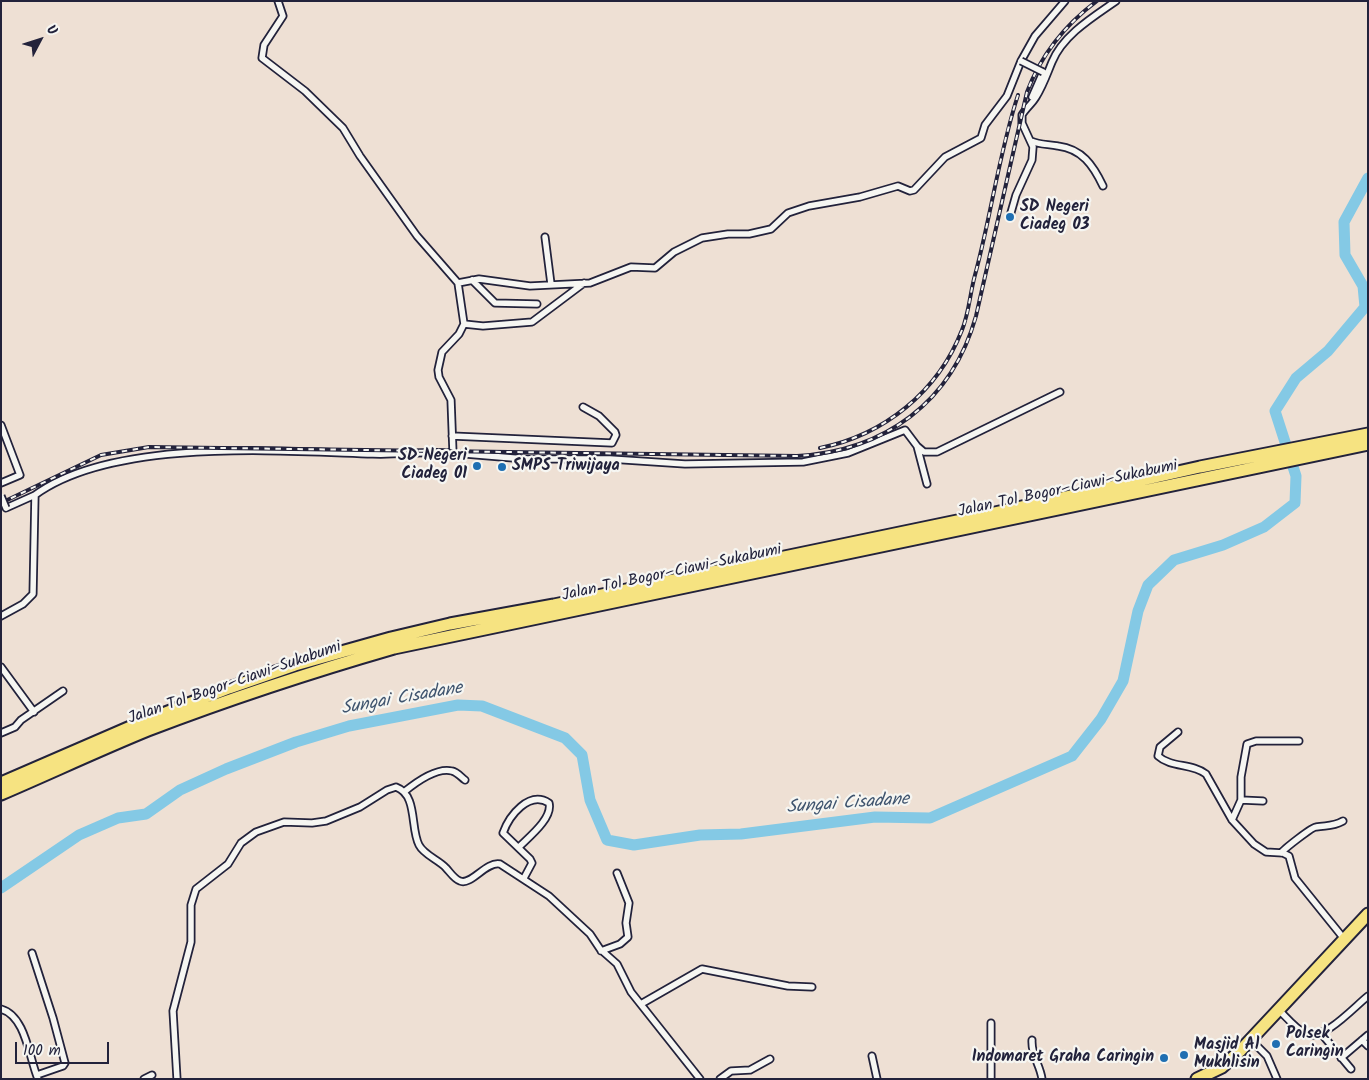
<!DOCTYPE html>
<meta charset="utf-8">
<style>
body{margin:0}
#map{position:relative;width:1369px;height:1080px;overflow:hidden;background:#eee0d4;font-family:Kalam,sans-serif}
canvas{display:block}
.frame{position:absolute;inset:0;border:2px solid #22223b;pointer-events:none}
.north{position:absolute;left:15px;top:15px;width:50px;height:50px;-webkit-text-stroke:4px #f6f6f2;paint-order:stroke;rotate:50deg;font-size:14px;font-weight:700;line-height:20px;text-align:center;color:#22223b}
.north::after{content:'';display:block;margin:auto;width:18px;height:22px;background:#22223b;clip-path:polygon(50% 0,100% 100%,50% 72%,0 100%)}
.scale{position:absolute;left:15px;top:1042px;width:94px;height:22px;box-sizing:border-box;border:2px solid #22223b;border-top:0;padding-left:6px;font-size:15px;line-height:18px;white-space:nowrap;color:#22223b;-webkit-text-stroke:4px #f6f6f2;paint-order:stroke}
</style>
<div id="map">
<canvas width="1369" height="1080"></canvas>
<div class="frame"></div>
<div class="north">U</div>
<div class="scale">100 m</div>
</div>
<script>
const ctx = document.querySelector('canvas').getContext('2d');
ctx.lineJoin = 'round';
function stroke(path, color, width, dash) {
  ctx.strokeStyle = color;
  ctx.lineWidth = width;
  ctx.lineCap = dash ? 'butt' : 'round';
  ctx.setLineDash(dash || []);
  ctx.stroke(path);
}
function label(font, color, halo, rows, align = 'center') {
  ctx.font = font + ' Kalam,sans-serif';
  ctx.lineWidth = 4.5;
  ctx.setLineDash([]);
  ctx.textBaseline = 'middle';
  ctx.strokeStyle = halo;
  ctx.fillStyle = color;
  for (const [text, x, y, turn = 0] of rows) {
    ctx.save();
    ctx.translate(x, y);
    ctx.rotate((+turn || 0) * Math.PI / 180);
    ctx.textAlign = isNaN(turn) ? turn : align;
    if (halo) ctx.strokeText(text, 0, 0);
    ctx.fillText(text, 0, 0);
    ctx.restore();
  }
}
const river = new Path2D(`
 M 1,888 L 79,835 L 118,818 L 146,814 L 180,790 L 226,769 L 296,742 L 349,726 L 458,705 L 482,706 L 565,738 L 582,755 L 590,800 L 607,840 L 634,845 L 700,835 L 741,834 L 875,817 L 930,818 L 1072,756 L 1101,719 L 1123,681 L 1138,611 L 1148,585 L 1174,560 L 1223,545 L 1264,527 L 1295,503 L 1296,476 L 1275,411 L 1296,378 L 1328,351 L 1365,307 L 1363,286 L 1345,255 L 1344,222 L 1368,178`);
const street = new Path2D(`
 M 1032,97 L 1043,72
 M 1031,141 C 1040,145 1048,144 1058,146 C 1082,149 1093,165 1103,186
 M 1010,216 L 1016,195 L 1032,160 L 1033,147 L 1022,123 L 1022,115 C 1026,108 1032,104 1036,97 C 1043,86 1047,74 1052,62 C 1063,35 1093,17 1116,1
 M 545,237 L 551,284
 M 472,280 L 495,303 L 537,304
 M 458,283 L 479,279 L 530,286 L 590,283 L 631,267 L 655,268 L 674,252 L 702,238 L 728,234 L 749,234 L 771,229 L 788,213 L 809,206 L 860,197 L 898,186 L 910,191 L 914,190 L 945,157 L 981,138 L 985,125 L 1007,96 L 1021,61 L 1035,36 L 1065,1
 M 464,324 L 483,326 L 532,322 L 584,283
 M 1,425 L 20,475 L 1,483
 M 452,436 L 612,443 L 616,435 L 615,432 L 599,416 L 583,407
 M 917,446 L 924,452 L 937,452 L 1060,392
 M 453,453 L 525,459 L 610,459 L 685,464 L 803,462 L 848,453 L 905,430 L 917,446 L 927,484
 M 6,508 L 35,495
 M 1,616 L 23,604 L 33,594 L 35,495 C 113,438 279,451 373,454 C 399,455 426,451 453,453 L 451,400 L 439,377 L 438,370 L 442,352 L 459,334 L 464,324 L 458,283 L 417,236 L 360,156 L 343,128 L 305,91 L 262,58 L 264,45 L 283,16 L 278,1
 M 1,667 L 34,712
 M 1178,732 L 1160,747 L 1158,756 C 1171,768 1192,763 1206,774 L 1232,820 L 1254,844 L 1266,852 L 1283,853 L 1289,856 L 1295,878 L 1345,940
 M 1,733 L 15,727 L 21,720 L 63,691
 M 404,792 C 415,783 436,767 452,771 C 457,772 461,777 465,780
 M 1241,800 L 1263,801
 M 1232,820 L 1241,800 L 1241,777 L 1247,744 L 1256,741 L 1299,741
 M 519,847 C 529,837 553,818 549,803 C 529,790 509,816 503,833 L 530,859 L 532,863 L 524,878
 M 1281,853 C 1284,849 1312,827 1316,827 C 1327,825 1332,827 1343,821
 M 601,951 L 620,944 L 628,937 L 626,923 L 629,903 L 617,873
 M 32,953 L 53,1018 L 65,1063 L 63,1066 L 37,1075
 M 641,1004 L 702,969 L 788,986 L 812,987
 M 1,1009 C 26,1016 29,1058 38,1079
 M 1279,1010 C 1287,1018 1296,1029 1306,1034 C 1323,1042 1355,1006 1368,996
 M 1320,1032 L 1351,1069
 M 1032,1040 C 1031,1056 1040,1064 1042,1079
 M 1251,1040 L 1267,1056 L 1277,1079
 M 1362,1040 L 1368,1046
 M 872,1056 L 877,1079
 M 1341,1058 L 1368,1035
 M 144,1079 L 152,1075
 M 177,1079 L 173,1011 L 191,942 L 191,905 L 196,889 L 228,864 L 241,843 L 256,832 L 284,822 L 312,823 L 326,821 L 360,807 L 387,790 L 396,787 C 418,795 410,828 419,845 C 424,855 439,860 446,868 C 450,872 454,879 460,881 C 471,886 486,861 500,864 L 549,896 L 590,934 L 600,949 L 617,964 L 631,992 L 700,1079
 M 720,1079 L 731,1071 L 750,1070 L 770,1059
 M 991,1079 L 991,1023`);
const highway = new Path2D(`
 M 1,783 L 142,722 L 229,688 L 295,665 L 391,638 L 450,624 L 554,605 L 986,515 L 1200,467 L 1368,434
 M 1,794 C 50,773 99,750 148,730 C 229,699 311,672 394,648 L 1368,444
 M 1197,1079 L 1222,1067 L 1240,1051 L 1368,914`);
const rail = new Path2D(`
 M 820,448 C 884,435 938,392 962,330 C 969,313 970,293 975,275 C 991,216 999,153 1018,95
 M 1,503 L 101,455 L 149,447 L 797,456 C 885,451 952,402 976,316 L 1027,92 C 1041,55 1066,24 1097,1`);
const streetBridge = new Path2D(`
 M 1021,61 L 1043,72
 M 1,496 L 6,508`);
const markers = [
 [1010,217,5,"#1f6fb2"],
 [477,466,5,"#1f6fb2"],
 [502,467,5,"#1f6fb2"],
 [1276,1044,5,"#1f6fb2"],
 [1184,1055,5,"#1f6fb2"],
 [1164,1058,5,"#1f6fb2"]
];
const poiNames = [
 ["SD Negeri",1020,208],
 ["Ciadeg 03",1020,226],
 ["SD Negeri",467,457,"right"],
 ["Ciadeg 01",467,475,"right"],
 ["SMPS Triwijaya",512,467],
 ["Polsek",1286,1035],
 ["Caringin",1286,1053],
 ["Masjid Al",1194,1046],
 ["Mukhlisin",1194,1064],
 ["Indomaret Graha Caringin",1154,1058,"right"]
];
const streetNames = [
 ["Jalan Tol Bogor–Ciawi–Sukabumi",1068,490,-12],
 ["Jalan Tol Bogor–Ciawi–Sukabumi",672,574,-12],
 ["Jalan Tol Bogor–Ciawi–Sukabumi",235,684,-19]
];
const waterNames = [
 ["Sungai Cisadane",402,700,-10],
 ["Sungai Cisadane",848,805,-4]
];
stroke(river, '#84c9e5', 11);
stroke(street, '#22223b', 9);
stroke(highway, '#22223b', 15);
stroke(street, '#f6f6f2', 5.5);
stroke(highway, '#f6e381', 11);
stroke(rail, '#22223b', 4);
stroke(rail, '#f6f6f2', 2, [5.5]);
stroke(streetBridge, '#22223b', 9, []);
stroke(streetBridge, '#f6f6f2', 5.5);
for (const [x, y, r, color] of markers) {
  const dot = new Path2D();
  dot.arc(x, y, r, 0, 2 * Math.PI);
  ctx.fillStyle = color;
  ctx.fill(dot);
  stroke(dot, '#f6f6f2', 2);
}
label('bold 16px', '#22223b', '#f6f6f2', poiNames, 'left');
label('16px', '#22223b', '#f6f6f2', streetNames);
label('italic 18px', '#3f546e', '#f6f6f2', waterNames);
</script>
